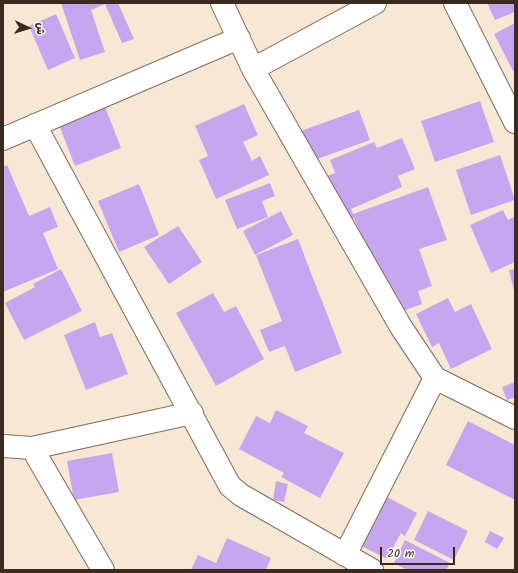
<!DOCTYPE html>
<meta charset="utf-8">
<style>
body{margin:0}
#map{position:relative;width:518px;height:573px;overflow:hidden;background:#f7e8d5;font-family:Kalam,"Playpen Sans Arabic",sans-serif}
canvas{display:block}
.frame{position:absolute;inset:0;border:4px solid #3b2a1e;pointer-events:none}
.north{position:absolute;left:8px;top:8px;width:40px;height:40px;-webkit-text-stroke:3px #fff;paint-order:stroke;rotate:94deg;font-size:11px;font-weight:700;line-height:16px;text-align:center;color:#3b2a1e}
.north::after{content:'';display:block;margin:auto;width:14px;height:18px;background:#3b2a1e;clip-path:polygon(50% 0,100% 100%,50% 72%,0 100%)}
.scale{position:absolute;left:380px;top:547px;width:75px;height:18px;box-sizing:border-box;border:2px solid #3b2a1e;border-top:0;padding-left:5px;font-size:12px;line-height:14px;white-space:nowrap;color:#3b2a1e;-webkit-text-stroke:3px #fff;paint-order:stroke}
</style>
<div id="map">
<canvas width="518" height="573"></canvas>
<div class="frame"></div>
<div class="north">ش</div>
<div class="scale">20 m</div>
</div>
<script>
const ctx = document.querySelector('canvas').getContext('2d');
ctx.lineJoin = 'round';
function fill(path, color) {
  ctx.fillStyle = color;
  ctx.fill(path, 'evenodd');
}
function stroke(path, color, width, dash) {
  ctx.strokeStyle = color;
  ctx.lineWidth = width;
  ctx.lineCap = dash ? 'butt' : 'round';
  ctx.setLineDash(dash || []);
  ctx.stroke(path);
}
const building = new Path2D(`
 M 61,3 L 118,3 L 134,39 L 122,43 L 105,4 L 91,10 L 105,52 L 80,60 Z
 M 487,3 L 515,3 L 515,12 L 495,20 Z
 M 56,14 L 75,58 L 48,70 L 29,26 Z
 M 515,23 L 515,70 L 513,71 L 494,34 Z
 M 102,99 L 121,148 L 75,166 L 56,117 Z
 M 480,101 L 494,142 L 435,162 L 421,121 Z
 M 244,104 L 258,135 L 243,142 L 252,161 L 260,156 L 269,175 L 216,199 L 199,160 L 208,156 L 195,126 Z
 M 359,110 L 370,140 L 309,162 L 298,132 Z
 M 402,138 L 415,169 L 398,176 L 402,187 L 351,209 L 353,214 L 428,187 L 447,240 L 419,249 L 432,286 L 418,291 L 422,304 L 389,316 L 354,218 L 340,224 L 321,178 L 335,173 L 330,160 L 374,142 L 377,148 Z
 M 500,155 L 515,200 L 471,215 L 456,170 Z
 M 7,165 L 29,216 L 50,207 L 58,227 L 43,233 L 58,269 L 3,292 L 3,167 Z
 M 270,183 L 275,196 L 262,201 L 268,217 L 237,229 L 225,200 Z
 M 139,184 L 159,235 L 119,252 L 98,201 Z
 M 503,210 L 508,220 L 515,216 L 515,262 L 491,273 L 470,225 Z
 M 281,211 L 293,235 L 255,255 L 243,231 Z
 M 178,226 L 202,262 L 169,284 L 144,247 Z
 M 298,239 L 342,353 L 295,372 L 285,346 L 269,352 L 260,330 L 282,321 L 256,255 Z
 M 61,269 L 82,311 L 24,340 L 5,303 L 35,287 L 33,284 Z
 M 515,269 L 515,291 L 514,291 L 509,270 Z
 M 213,293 L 224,312 L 236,306 L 264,359 L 216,386 L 176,313 Z
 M 448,298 L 455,312 L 471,304 L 492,349 L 451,369 L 439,343 L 432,347 L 416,314 Z
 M 95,322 L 100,337 L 112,333 L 128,374 L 86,390 L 64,335 Z
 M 515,382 L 515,397 L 507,400 L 502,387 Z
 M 276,410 L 308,426 L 304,433 L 344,453 L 320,498 L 281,477 L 284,473 L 239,449 L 256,416 L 270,423 Z
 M 468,421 L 515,445 L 515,500 L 446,465 Z
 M 112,453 L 119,492 L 74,500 L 67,461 Z
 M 276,481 L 288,484 L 284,502 L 273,500 Z
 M 376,491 L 417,513 L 405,536 L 401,533 L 387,559 L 350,540 Z
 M 428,511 L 468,531 L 454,560 L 414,540 Z
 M 490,531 L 504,538 L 497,549 L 485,542 Z
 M 227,538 L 271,558 L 266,570 L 191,570 L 198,555 L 216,563 Z
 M 405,540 L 450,563 L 446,570 L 407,570 L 394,563 Z`);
const minor = new Path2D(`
 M 222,3 L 253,69 L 401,327 L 435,378 L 515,418
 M 455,3 L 515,122
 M 253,69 L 375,3
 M 35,125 L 230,486 L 241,495 L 372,570
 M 3,139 L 239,38
 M 3,446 L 32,448 L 192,413
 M 32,448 L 103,570
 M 345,555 L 435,378`);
fill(building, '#c6a7ef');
stroke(minor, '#7d6c5e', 24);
stroke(minor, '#fff', 22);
</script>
